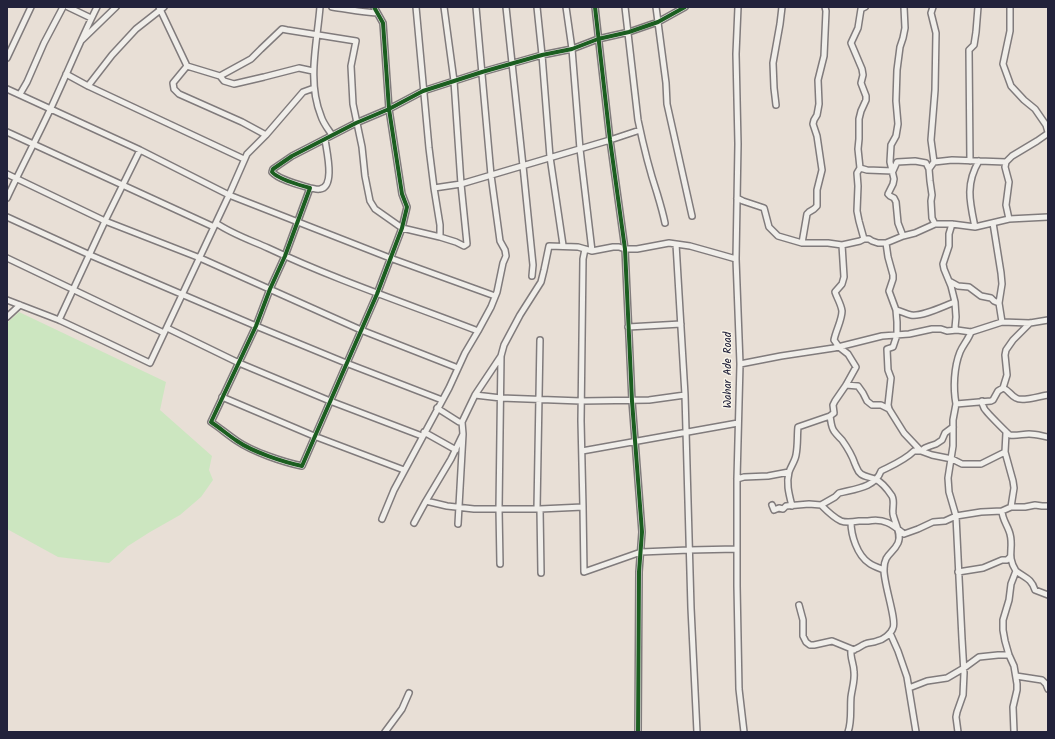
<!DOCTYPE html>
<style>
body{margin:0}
#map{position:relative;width:1055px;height:739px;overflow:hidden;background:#e8dfd6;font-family:Kalam,sans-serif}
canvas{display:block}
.frame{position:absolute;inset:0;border:8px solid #22223b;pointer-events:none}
</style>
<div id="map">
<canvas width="1055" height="739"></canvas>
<div class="frame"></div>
</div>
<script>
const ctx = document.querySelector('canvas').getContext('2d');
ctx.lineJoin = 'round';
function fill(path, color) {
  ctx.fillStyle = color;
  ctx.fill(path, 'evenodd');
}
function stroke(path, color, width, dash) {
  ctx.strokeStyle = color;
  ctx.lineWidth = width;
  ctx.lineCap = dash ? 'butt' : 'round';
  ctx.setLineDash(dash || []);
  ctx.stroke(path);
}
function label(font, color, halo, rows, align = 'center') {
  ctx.font = font + ' Kalam,sans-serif';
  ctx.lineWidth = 3;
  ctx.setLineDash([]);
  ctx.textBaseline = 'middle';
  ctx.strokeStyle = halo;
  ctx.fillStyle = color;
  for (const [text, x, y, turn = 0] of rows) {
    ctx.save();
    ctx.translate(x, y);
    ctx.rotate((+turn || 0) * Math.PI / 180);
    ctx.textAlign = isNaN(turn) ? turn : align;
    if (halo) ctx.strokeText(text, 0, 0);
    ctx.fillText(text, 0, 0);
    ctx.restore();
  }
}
const green = new Path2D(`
 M 19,312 L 166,382 L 160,410 L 212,456 L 209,470 L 213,480 L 201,497 L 180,515 L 150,532 L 128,546 L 109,563 L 58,557 L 7,529 L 7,323 Z`);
const minor = new Path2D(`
 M 68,7 L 91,18
 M 320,7 C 317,44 307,81 321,116 C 323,123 328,129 332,135
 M 332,7 C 347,9 362,12 377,13
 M 374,7 L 383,23 L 389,109 L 402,194 L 407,207 L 402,228 L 377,294 L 302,466 C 283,462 253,452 237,441 C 228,435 220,428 211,422 L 256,326 L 270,289 L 285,256 L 310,188 C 300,185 279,180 272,172 L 273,169 L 292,156 L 356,123 L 389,109 L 423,91 L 482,72 L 542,55 L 572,49 L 598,39 L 629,32 L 658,22 L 685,7
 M 416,7 L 429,148 L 434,188 L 440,225 L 440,237
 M 506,7 L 523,166 L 533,265 L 532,276
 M 537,7 L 542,55 L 550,157 L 563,245
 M 566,7 L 572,49 L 580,149 L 592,251
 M 595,7 L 610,140 L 625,249 L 632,401 L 642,532 L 639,572 L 638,732
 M 625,7 L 638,120 C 643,144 649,169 657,193 C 660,203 663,213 665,223
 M 656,7 L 666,83 L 667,104 L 692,216
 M 738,7 L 736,54 L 738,144 L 736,259 L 740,364 L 737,479 L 737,586 L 739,689 L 744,732
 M 933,7 L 931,13 L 936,33 L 935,90 L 931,140 L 934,162
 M 1010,7 L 1010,31 L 1003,64 L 1011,86 L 1024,100 L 1035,109 L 1046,125 L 1048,132
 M 82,40 L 116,7
 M 7,58 L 31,7
 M 187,66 L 220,76 L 251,59 L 261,49 L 282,29 L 287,30 L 356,41 L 351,66 L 353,104 L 362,147 L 365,176 L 370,201 L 375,209 L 402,228 L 440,237 L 456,242 L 464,246 L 467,244 L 461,184 L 454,81 L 444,7
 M 66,74 L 88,86 L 244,159
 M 220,76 L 224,81 L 234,84 L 264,77 L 299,68 L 313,71
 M 88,86 L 112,55 L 136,29 L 164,7
 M 7,89 L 140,150 L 229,195 L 390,258 L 495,296
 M 20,94 L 27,82 L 44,43 L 63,7
 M 776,105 L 774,88 L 773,63 L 780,24 L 782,7
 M 7,132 L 214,227
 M 266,135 L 303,92 L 314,88
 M 970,161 L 969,50 L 974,45 L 976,32 L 978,7
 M 860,168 L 867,170 L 893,171 L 897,162 L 915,161 L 926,163 L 929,169 L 934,162 L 952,160 L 1006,162
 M 929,169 L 930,181 L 932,195 L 931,201 L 932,218 L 935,224
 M 7,174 L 105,221 L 200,258 L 361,330 L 458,368
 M 310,188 C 313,188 317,190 320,189 C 336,187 326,149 325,139
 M 434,188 L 461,184 L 610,140 L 640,130
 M 7,198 C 21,168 36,140 50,110 C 66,76 80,41 97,7
 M 737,198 L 743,201 L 764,208 L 769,227 L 778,236 L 802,243 L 828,243 L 842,245 L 860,241 L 864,239 L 869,239 L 872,241 L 878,243 L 886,243 L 903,236 L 915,233 L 935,224 L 952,224 L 975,227 L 1009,219 L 1048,217
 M 7,217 L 90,255 L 256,326 L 346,363 L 442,400
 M 1009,219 L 1006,205 L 1009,182 L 1005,167 L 1006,162 L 1012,156 L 1037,141 L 1047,134 L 1048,135
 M 216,223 C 232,234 250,240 268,248 C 336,280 408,304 478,331
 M 993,223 L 1001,273 L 1002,284 L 999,303 L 1002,322
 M 952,224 L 949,234 L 949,246 L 943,264 L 944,269 L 951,286 L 955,302 L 956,317 L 955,328 L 957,330
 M 975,227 C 970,203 965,184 979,161
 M 903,236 L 898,223 L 896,202 L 894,198 L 890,196 L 888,194 L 893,184 L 894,179 L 890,162 L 891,145 L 896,136 L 898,124 L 896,101 L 897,70 L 900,47 L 903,38 L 905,28 L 904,7
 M 864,239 L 859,221 L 857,211 L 858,186 L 857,173 L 860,168 L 858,149 L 859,139 L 859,119 L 861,111 L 866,100 L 866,96 L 861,83 L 863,75 L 862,69 L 851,43 L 858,28 L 861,9 L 865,7
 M 802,243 L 807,214 L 809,212 L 814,209 L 817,206 L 817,190 L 822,170 L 817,136 L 813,124 L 814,120 L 817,115 L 819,104 L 818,80 L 824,56 L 826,11 L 825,7
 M 886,243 L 888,257 L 893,275 L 893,279 L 889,291 L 896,310 L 897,322 L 897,335 L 893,347 L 887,349 L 888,370 L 891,378 L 888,405 L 889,409 L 904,433 L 921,451 L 932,455 L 952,459 L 962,464 L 981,464 L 1005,452
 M 676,244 L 685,395
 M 842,245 L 844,277 L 842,284 L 835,292 C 837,298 841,304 842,311 C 842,320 836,330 834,340 L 839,347 L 848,354 L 856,367 L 846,385 L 835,401 L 833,405 L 834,413 L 830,416 C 831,421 831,427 834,431 C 836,434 839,437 842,440 C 847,447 852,455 855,464 C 857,468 857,471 861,474 C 865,477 870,477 875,479 C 882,482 888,490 892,496 C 895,502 892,508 893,514 C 895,524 902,534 898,543 C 893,554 884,554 884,569 C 883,582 897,620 893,628 C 891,634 883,640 877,641 C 873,643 869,642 865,644 C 860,646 857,650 851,650 C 850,658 854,664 854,672 C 855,680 852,689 851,697 C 850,709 852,721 848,732
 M 7,258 L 164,333
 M 949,281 L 958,286 L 969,287 L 981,296 L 991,298 L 994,301 L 999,303
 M 7,300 L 59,320 L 104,341 L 150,363 L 229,195 L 247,154 L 266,135 L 242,122 L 179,94 L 174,89 L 173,83 L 187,66 L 159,7
 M 896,310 C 901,311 906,314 911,315 C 922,317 944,306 955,302
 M 7,317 L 20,305
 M 59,320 L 105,221 L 140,150
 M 1030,323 L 1013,340 L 1006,350 L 1005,355 L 1007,375 L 1003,388 C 1009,390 1010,395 1016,398 C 1022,402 1040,396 1048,395
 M 628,327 L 681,324
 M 167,328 L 239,363 L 330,401 L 422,436
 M 740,364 L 781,356 L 834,348 L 882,336 L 909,334 L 932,329 L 941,329 L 947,331 L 957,330 L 971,332 L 1002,322 L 1030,323 L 1048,320
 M 846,385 L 858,386 L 863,393 L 867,401 L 872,405 L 881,405 L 889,409
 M 475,395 L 501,356
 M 222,397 L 314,436 L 404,470
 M 982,401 C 982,403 983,406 984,408 C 985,411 1008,434 1010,435 C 1016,436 1023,434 1029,434 C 1036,434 1042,436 1048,437
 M 956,404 C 953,388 954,367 960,352 C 963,345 968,340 971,332
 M 437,408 L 459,422 L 462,422
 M 424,432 L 456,450
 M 1006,433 L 1005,452 L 1013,481 L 1014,488 L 1011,507
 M 463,434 L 462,422 L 475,395 L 501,398 L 581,401 L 649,400 L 685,395 L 691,608 L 697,732
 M 582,451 L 738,423
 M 737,479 L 744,477 L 768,476 L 789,472
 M 426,501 L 451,459 L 463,434 L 458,524
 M 772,505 L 774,510 L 779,508 L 783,509 L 786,506 L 809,504 L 821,505 L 835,497 L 839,493 C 854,489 875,488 881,471 C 893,465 905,460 914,451 L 921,451 L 925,448 L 930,446 L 936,444 L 942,440 L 945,433 L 953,427
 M 821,505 C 826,510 834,518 841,521 C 846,523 853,522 859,521 C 862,521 865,521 868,521 C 884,518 892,524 904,534 L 918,529 L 933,522 L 945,521 L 956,516 L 981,512 L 1002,511 L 1011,507 L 1025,507 L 1035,505 L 1042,506 L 1048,506
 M 792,506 C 789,494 786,484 789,472 C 791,466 795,461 796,455 C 798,445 797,436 798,427 L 830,416
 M 583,507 L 581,421 L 583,259 L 585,249
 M 537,509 L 540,340
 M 1002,511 C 1002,519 1008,526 1010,534 C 1014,549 1006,555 1016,571 L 1011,584 L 1009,600 L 1003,620 L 1003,630 L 1005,641 L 1009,655 L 1014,666 L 1017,684 L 1017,690 L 1013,707 L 1014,732
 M 382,519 L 394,490 L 449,388 L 465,353 L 478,331 L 491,307 L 497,292 L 503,263 L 506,256 L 505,250 L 500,241 L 491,175 L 476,7
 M 851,522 C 851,535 857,555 869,563 C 873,566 879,568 884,570
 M 414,523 L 426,501 L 447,506 L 474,509 L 539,509
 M 500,564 L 499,509 L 501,356 L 504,345 L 520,315 L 541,282 L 544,270 L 549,246 L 578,247 L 592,251 L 613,247 L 619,247 L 625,249 L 637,249 L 669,243 L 690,246 L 722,255 L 736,259
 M 1016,571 C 1025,578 1031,578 1035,590 L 1048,595
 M 958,572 L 983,568 L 1002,560 L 1007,560 L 1010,557
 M 541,573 L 540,509 L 583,507 L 584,572 L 641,552 L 689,550 L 737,549
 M 799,605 L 803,620 L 803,636 L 806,642 L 810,645 L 814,645 L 832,641 L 854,650
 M 890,633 L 898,651 L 907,677 L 916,732
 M 1016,676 L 1042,680 L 1046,684 L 1048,689
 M 909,688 L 927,681 L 947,678 L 964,668 L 979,657 L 998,655 L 1009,655
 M 385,732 L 402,709 L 409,693
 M 958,732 L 956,717 L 957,712 L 963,695 L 964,673 L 962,639 L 956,516 L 949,492 L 948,478 L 953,446 L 953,420 L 956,404 L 991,401 L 993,400 L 998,391 L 1003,388`);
const cycleway = new Path2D(`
 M 374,7 L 383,23 L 389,109 L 402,194 L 407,207 L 402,228 L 377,294 L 302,466 C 283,462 253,452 237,441 C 228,435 220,428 211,422 L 256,326 L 270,289 L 285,256 L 310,188 C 300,185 279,180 272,172 L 273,169 L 292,156 L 356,123 L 389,109 L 423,91 L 482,72 L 542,55 L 572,49 L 598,39 L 629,32 L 658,22 L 685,7
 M 595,7 L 610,140 L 625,249 L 632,401 L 642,532 L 639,572 L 638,732`);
const streetNames = [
 ["Wahar Ade Road",729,370,-90]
];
fill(green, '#cce6c0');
stroke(minor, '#807b7c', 8);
stroke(minor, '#f0eeea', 5);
stroke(cycleway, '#1b5e20', 4);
label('11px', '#22223b', '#f7f3e8', streetNames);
</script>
